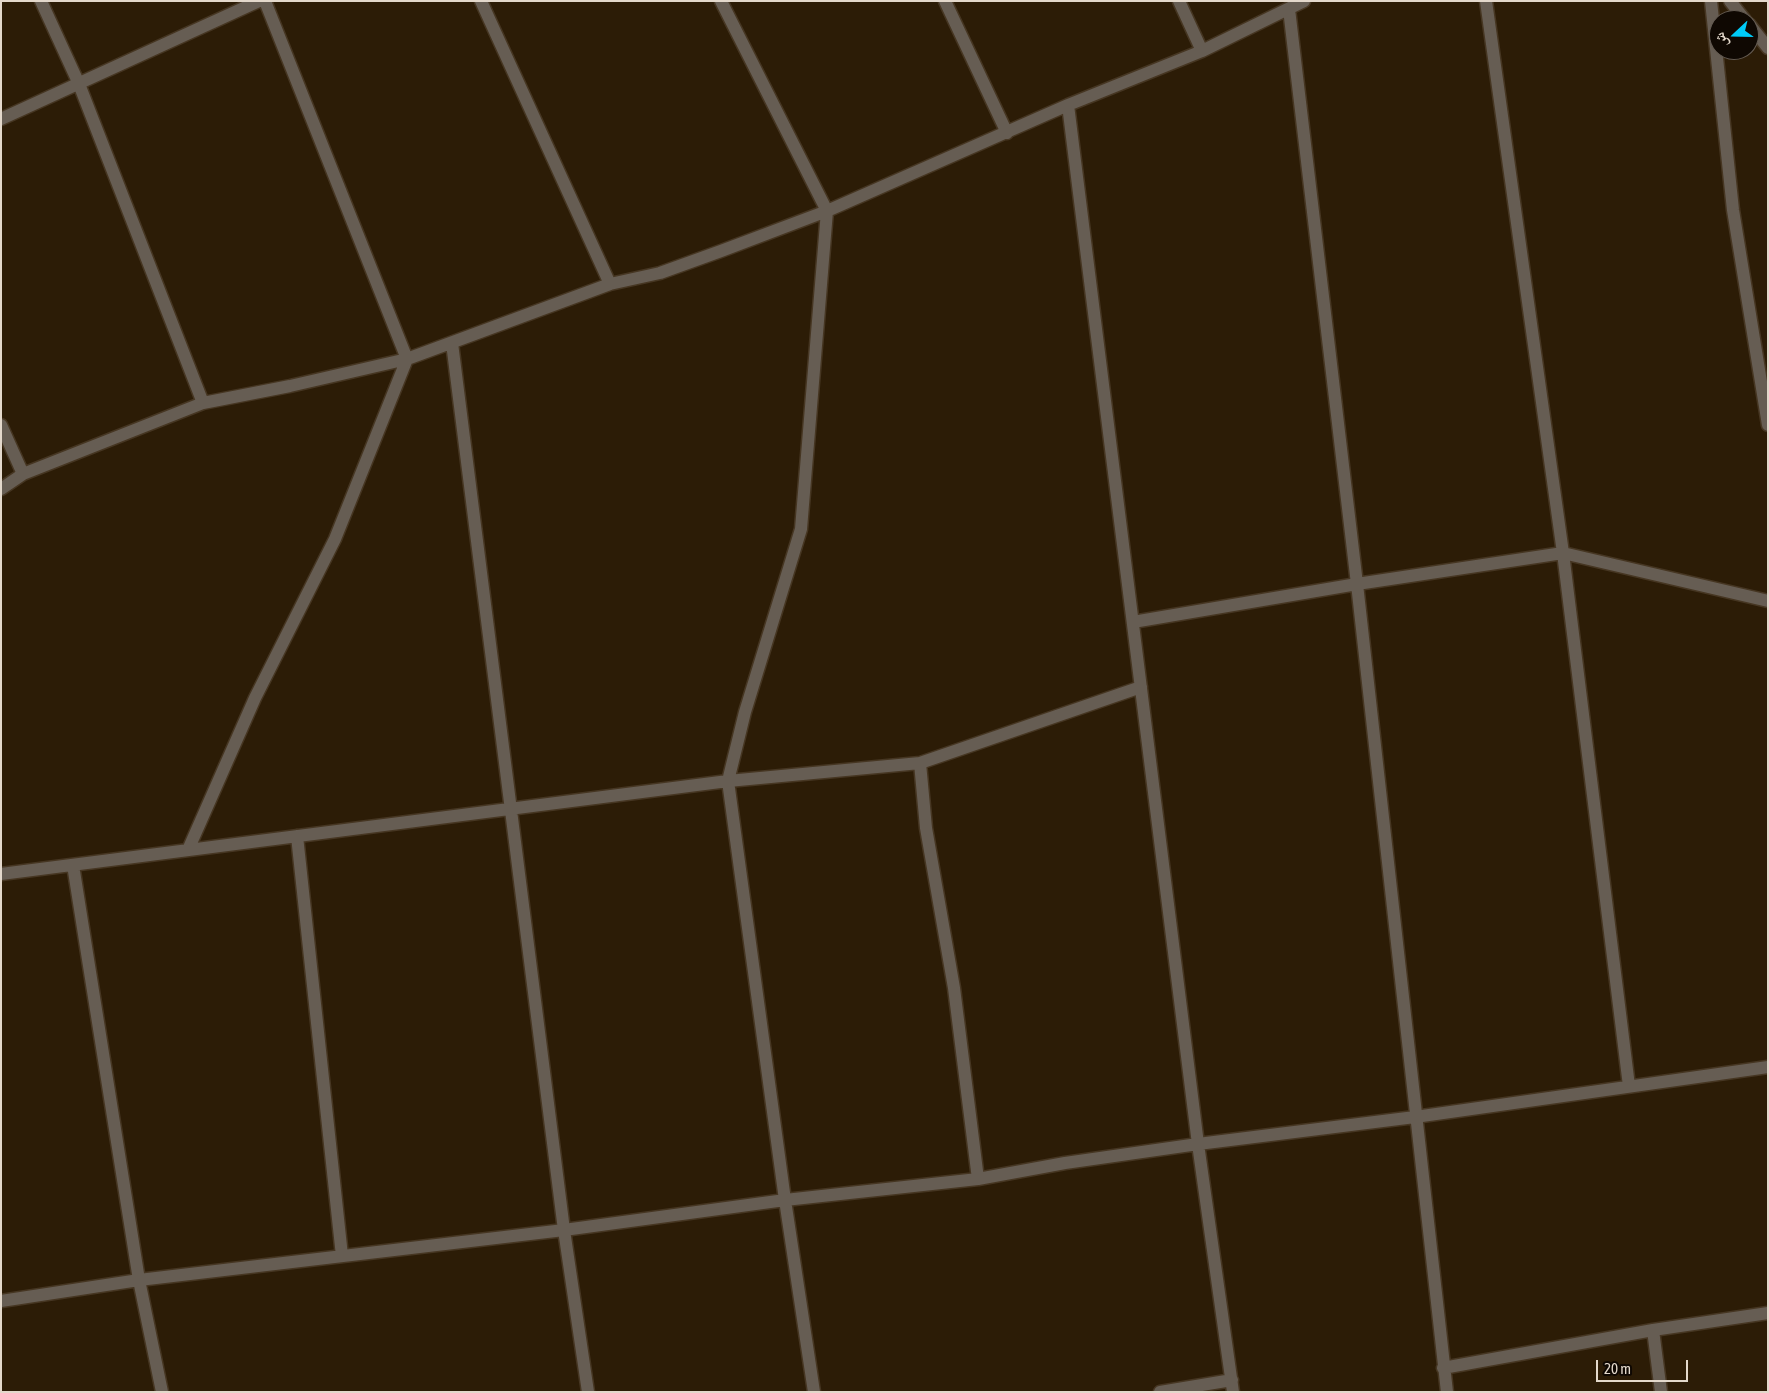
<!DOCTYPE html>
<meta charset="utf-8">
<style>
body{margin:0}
#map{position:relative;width:1769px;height:1393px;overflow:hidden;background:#2c1c06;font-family:"Asap Condensed","Noto Naskh Arabic",sans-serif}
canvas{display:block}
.frame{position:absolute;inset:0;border:2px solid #e3d8cb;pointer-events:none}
.north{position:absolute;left:1709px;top:10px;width:50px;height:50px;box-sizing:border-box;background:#0f0802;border:1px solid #645b52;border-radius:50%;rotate:249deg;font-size:14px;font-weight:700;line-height:20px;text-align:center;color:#e3d8cb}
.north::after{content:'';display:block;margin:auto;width:18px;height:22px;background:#00cbf8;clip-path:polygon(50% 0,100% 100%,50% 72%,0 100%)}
.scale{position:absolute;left:1596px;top:1360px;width:92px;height:22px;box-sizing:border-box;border:2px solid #e3d8cb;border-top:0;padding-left:6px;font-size:15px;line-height:18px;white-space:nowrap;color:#e3d8cb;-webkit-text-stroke:4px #0f0802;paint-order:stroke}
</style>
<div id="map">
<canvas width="1769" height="1393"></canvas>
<div class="frame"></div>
<div class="north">ش</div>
<div class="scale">20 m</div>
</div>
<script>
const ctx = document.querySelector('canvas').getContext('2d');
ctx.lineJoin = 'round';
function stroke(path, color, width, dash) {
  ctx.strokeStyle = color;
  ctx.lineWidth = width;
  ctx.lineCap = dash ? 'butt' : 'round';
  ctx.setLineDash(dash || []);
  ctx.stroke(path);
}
const minor = new Path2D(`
 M 41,1 L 79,84 L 203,403
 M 481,1 L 610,284
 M 721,1 L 827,211 L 801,529 L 745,712 L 728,781 L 785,1200 L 814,1392
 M 945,1 L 1007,133
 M 1179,1 L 1202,51
 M 1486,1 L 1563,553 L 1629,1086
 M 1711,1 L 1733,210 L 1768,425
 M 1730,1 L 1745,20
 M 1289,9 L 1357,584 L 1447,1392
 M 1749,24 L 1768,48
 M 1068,105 L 1198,1144 L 1233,1392
 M 1,119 L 259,1
 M 452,343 L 564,1230 L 588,1392
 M 1,425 L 23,474
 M 1,489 L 23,474 L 203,403 L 290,386 L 407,359 L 610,284 L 660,273 L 721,251 L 827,211 L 1068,105 L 1202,51 L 1304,1
 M 1133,622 L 1357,584 L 1563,553 L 1768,601
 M 920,763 L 926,828 L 954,988 L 978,1179
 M 297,836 L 342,1256
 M 188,850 L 255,698 L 335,539 L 407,359 L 265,1
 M 73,865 L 139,1280 L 162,1392
 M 1,874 L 728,781 L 920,763 L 1141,687
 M 1,1301 L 139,1280 L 564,1230 L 785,1200 L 978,1179 L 1065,1163 L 1198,1144 L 1415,1117 L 1768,1067
 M 1653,1330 L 1661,1392
 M 1443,1368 L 1653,1330 L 1768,1313
 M 1160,1392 L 1232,1380`);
stroke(minor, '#463622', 15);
stroke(minor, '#665d53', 12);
</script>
